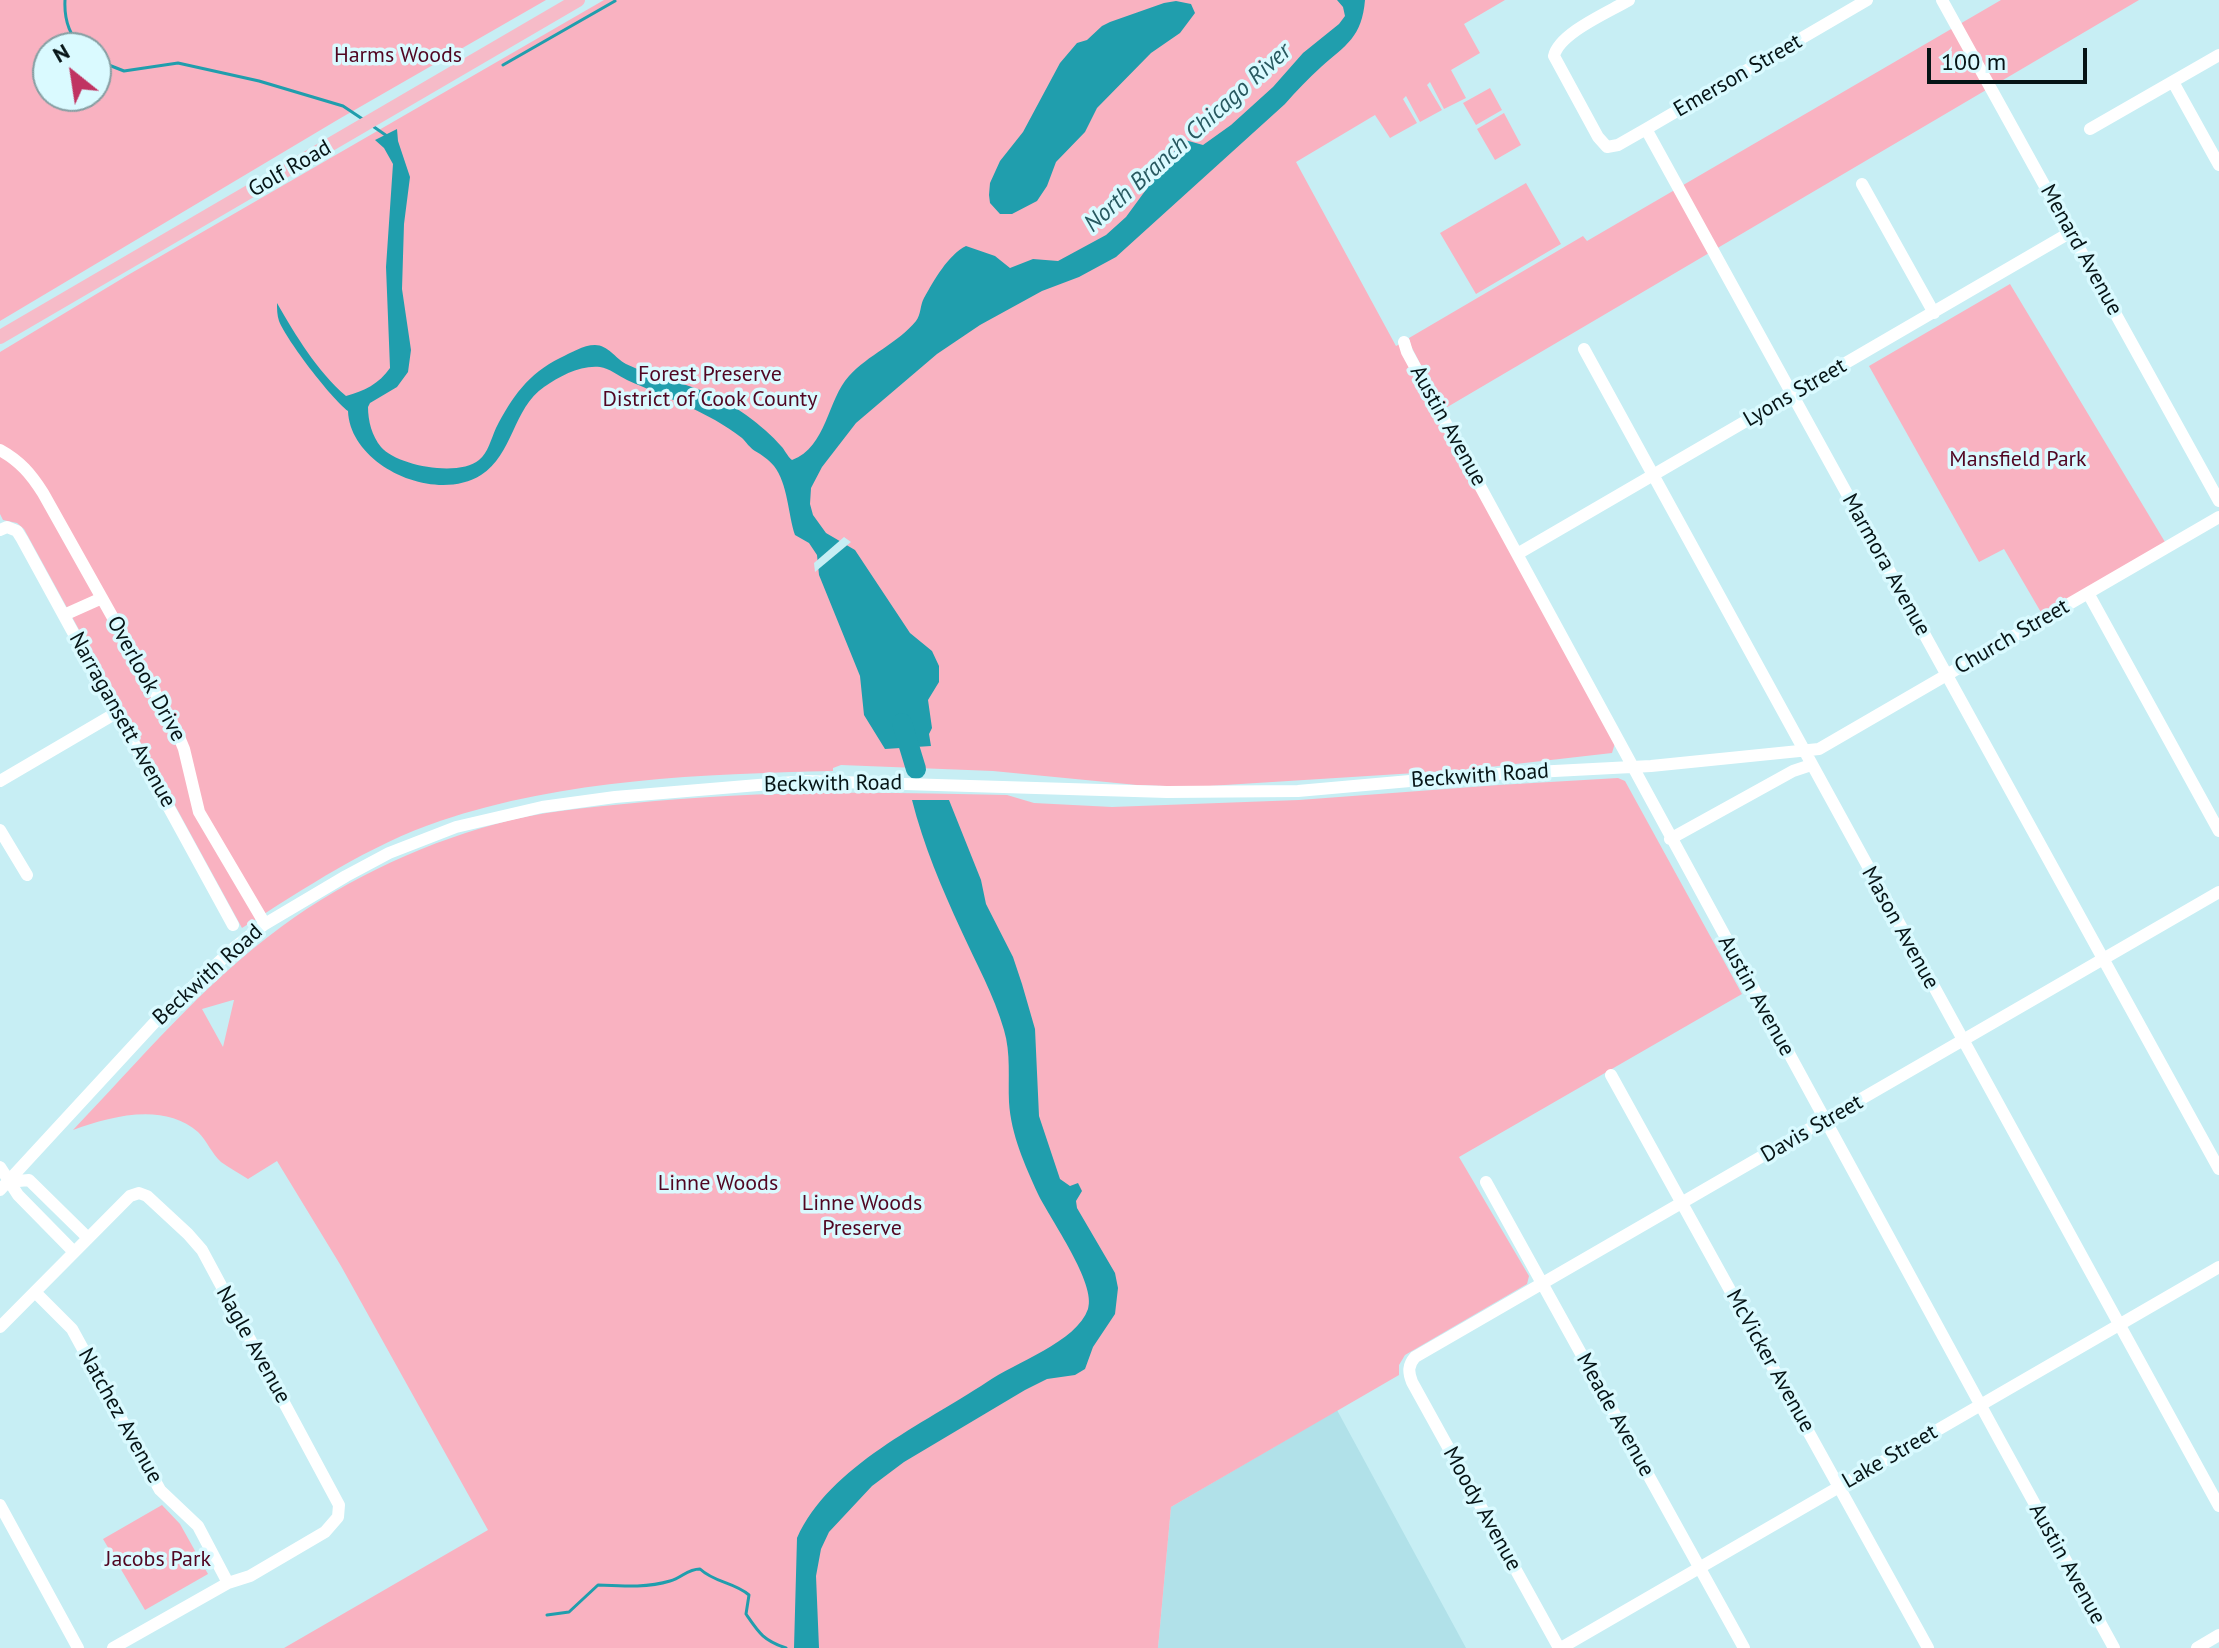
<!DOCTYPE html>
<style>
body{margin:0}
#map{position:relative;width:2219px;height:1648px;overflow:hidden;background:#c7eef4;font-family:"PT Sans",sans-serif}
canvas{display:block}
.north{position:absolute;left:32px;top:32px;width:80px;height:80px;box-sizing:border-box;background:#dafaff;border:2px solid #859ea2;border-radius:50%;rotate:330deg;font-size:22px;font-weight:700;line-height:32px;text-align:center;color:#061416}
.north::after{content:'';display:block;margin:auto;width:28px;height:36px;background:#c03362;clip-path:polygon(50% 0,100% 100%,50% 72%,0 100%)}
.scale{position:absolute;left:1927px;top:48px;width:160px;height:36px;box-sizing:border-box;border:4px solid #061416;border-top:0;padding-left:10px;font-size:24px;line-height:28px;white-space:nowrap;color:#061416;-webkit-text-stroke:6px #dafaff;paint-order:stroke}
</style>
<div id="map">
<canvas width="2219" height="1648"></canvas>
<div class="north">N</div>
<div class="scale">100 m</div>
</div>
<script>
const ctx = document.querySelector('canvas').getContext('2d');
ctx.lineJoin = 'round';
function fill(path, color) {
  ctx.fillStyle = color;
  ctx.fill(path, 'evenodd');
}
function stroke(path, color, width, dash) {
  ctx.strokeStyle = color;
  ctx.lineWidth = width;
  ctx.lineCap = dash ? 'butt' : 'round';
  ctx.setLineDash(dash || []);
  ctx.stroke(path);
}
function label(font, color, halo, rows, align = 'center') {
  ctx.font = font + ' "PT Sans",sans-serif';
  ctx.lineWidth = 7;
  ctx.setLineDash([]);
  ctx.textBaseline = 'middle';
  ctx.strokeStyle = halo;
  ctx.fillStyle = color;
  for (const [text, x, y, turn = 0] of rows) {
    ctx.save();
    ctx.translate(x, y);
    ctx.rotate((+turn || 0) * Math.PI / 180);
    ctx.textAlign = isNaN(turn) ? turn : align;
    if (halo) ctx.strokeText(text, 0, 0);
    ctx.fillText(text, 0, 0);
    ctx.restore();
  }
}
const built = new Path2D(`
 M 1337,1410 L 1466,1648 L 1158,1648 L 1171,1507 Z`);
const green = new Path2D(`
 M 0,0 L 546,0 L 339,119 L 0,321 ZM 48,48 L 96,48 L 96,96 L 48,96 Z
 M 604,0 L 1505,0 L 1464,24 L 1480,53 L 1451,70 L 1466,98 L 1444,109 L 1430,82 L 1427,85 L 1442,110 L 1420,122 L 1406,96 L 1403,99 L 1417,123 L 1390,138 L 1375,115 L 1296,162 L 1396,346 L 1400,344 L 1615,743 L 1612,753 L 1463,770 L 1193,787 L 1137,785 L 993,771 L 841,765 L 833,768 L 833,771 C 703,774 564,779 440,821 C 369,845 305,888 242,928 L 24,529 L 17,523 L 3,520 L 0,514 L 0,352 L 128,275 Z
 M 2001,0 L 2139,0 L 1444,409 L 1411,346 L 1409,338 L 1583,236 L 1587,241 Z
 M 1490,88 L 1502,110 L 1476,125 L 1463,103 Z
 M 1504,113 L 1521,145 L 1495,160 L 1477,129 Z
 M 1526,183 L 1561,244 L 1476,294 L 1440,233 Z
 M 2010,284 L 2165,542 L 2042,614 L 2004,549 L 1979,562 L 1869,366 Z
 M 1618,778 L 1625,781 L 1742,994 L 1459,1157 L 1529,1276 L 1527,1284 L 1405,1355 L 1399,1365 L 1399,1375 L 1171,1507 L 1158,1648 L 284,1648 L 488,1530 L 341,1266 L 277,1161 L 248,1179 C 239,1173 229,1168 221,1162 C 212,1154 207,1141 198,1132 C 164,1102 111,1116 73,1130 C 140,1060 203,984 281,927 C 349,877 430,840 511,820 C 558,809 607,806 655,801 C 773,790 889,792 1007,795 L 1034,803 L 1112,807 L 1299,800 L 1499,785 ZM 233,1000 L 234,1000 L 223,1047 L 202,1009 Z
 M 162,1505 L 180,1524 L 208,1574 L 145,1610 L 103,1539 Z`);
const water = new Path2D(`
 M 1337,0 L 1365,0 C 1362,37 1346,45 1321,67 C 1308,79 1296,91 1285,104 L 1116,257 L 1079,277 L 1042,291 L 980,325 L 937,354 L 856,423 L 822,467 L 811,488 L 810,504 L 813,515 L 826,533 L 855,550 L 910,633 L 932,651 L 939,666 L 939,682 L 928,700 L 932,728 L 929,734 L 931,746 L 885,749 L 864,715 L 860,676 L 819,575 L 817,555 L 809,543 L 795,535 C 788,514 788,484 774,466 C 768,459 762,455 755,451 C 750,448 746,442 742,438 C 709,412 665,397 627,380 C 619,376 609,368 600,367 C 580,365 560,376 544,387 C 513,408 513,455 481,475 C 435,504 350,466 348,411 C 331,398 287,341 279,321 C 277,315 277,309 277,303 C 296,336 317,371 346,396 C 364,391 379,384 390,368 L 386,267 L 393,164 L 384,148 L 375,140 L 397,129 L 398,141 L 410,177 L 404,224 L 402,289 L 411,350 L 408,372 L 397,387 L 370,403 L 368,407 C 368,421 372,436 381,447 C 397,466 459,477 479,460 C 488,453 491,439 496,428 C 512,397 528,374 560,358 C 571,353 583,345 595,345 C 608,345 615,358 626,364 C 651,376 680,382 706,392 C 731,402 764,426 781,446 C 785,450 787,456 792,460 C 827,447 827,400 849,376 C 868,355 898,343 916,321 C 921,315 920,305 924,298 C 934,280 948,255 966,246 L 995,256 L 1010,268 L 1033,259 L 1058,261 L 1106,235 L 1126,217 L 1181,142 L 1185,140 L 1203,145 L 1231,125 L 1273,87 L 1303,53 L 1339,24 L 1345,16 L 1343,7 Z
 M 1176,1 L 1191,4 L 1195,13 L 1180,33 L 1151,53 L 1097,108 L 1085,132 L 1056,162 L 1047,186 L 1037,201 L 1012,214 L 1000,214 L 990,203 L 989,195 L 990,183 L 1000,161 L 1023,132 L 1060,63 L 1077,43 L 1087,40 L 1102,26 L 1110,22 L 1164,3 Z
 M 912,800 L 949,800 L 981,880 L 986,904 L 1013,957 L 1022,984 L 1035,1029 L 1039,1116 L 1060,1179 L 1070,1186 L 1078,1183 L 1082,1191 L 1076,1201 L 1077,1208 L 1115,1273 L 1118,1288 L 1115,1314 L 1093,1347 L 1085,1369 L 1075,1375 L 1047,1379 L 1025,1390 L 904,1462 L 872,1486 L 829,1532 L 821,1549 L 816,1576 L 819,1648 L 794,1648 L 797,1538 C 830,1465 924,1424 987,1382 C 1014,1363 1077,1342 1088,1309 C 1097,1284 1050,1219 1038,1194 C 1025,1165 1011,1135 1009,1102 C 1008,1079 1011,1053 1004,1030 C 994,995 976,963 961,930 C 942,889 923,844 912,800 Z`);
const pier = new Path2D(`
 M 844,537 L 851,542 L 815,572 L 814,563 Z`);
const stream = new Path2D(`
 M 65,0 C 64,19 69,35 82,48
 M 96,60 L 124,71 L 178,63 L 259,81 L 343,106 L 364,120
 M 503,65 L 615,1
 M 374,127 L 387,136
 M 547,1615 L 569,1612 L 598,1585 C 621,1586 647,1588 670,1581 C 682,1578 687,1569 700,1569 C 715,1583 734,1582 749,1595 L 746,1614 C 759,1633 763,1640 786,1648`);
const river = new Path2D(`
 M 902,723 L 916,769`);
const minor = new Path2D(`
 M 1629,0 C 1609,12 1559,33 1554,56 L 1598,137 L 1607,147 L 1618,145 L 1646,129 L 1867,0
 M 1942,0 L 2219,501
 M 2173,82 L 2219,165
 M 1646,129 L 2219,1169
 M 2090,129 L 2219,55
 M 1862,184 L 1934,313
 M 1404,342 L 1407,352 C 1643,783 1876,1217 2114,1648
 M 1584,349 L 2219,1506
 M 0,450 C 20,461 31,474 43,493 L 177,732 L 184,749 L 199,812 L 265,924
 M 0,530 L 7,527 L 17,531 L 22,539 L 233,925
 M 1519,553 L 2071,232
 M 2088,593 L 2219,831
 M 64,615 L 102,598
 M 0,781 L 116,713
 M 0,830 L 27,875
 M 1670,839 L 1793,771 L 1811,765
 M 1611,1075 L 1928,1648
 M 0,1167 L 18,1195 L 74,1252
 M 8,1182 L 29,1180 L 88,1238
 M 1486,1182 L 1744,1648
 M 0,1190 L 155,1022 L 235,947 L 265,924 L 346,876 L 389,853 L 456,827 L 542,807 L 615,797 L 806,781 L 1167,792 L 1298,791 L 1477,775 L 1651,766 L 1819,749 L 2219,517
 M 35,1292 L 72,1329 L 160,1490 L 198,1526 L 228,1583
 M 0,1327 L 130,1196 L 139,1193 L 147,1196 L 188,1234 L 202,1250 L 339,1505 L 338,1517 L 325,1532 L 250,1576 L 228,1583 L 113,1648
 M 0,1505 L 78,1648
 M 1559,1648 L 1412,1382 C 1408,1372 1408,1365 1415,1357 L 2219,892
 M 1561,1648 L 2219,1267
 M 2197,1648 L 2219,1635`);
const major = new Path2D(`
 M 0,337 L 578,0`);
const parkNames = [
 ["Harms Woods",398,56],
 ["Forest Preserve",710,375],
 ["District of Cook County",710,400],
 ["Mansfield Park",2018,460],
 ["Linne Woods",718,1184],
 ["Linne Woods",862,1204],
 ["Preserve",862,1229],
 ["Jacobs Park",158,1560]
];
const streetNames = [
 ["Emerson Street",1738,76,-30],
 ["Golf Road",290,169,-30],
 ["Menard Avenue",2081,250,61],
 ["Lyons Street",1795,393,-30],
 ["Austin Avenue",1448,426,61],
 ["Marmora Avenue",1886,565,61],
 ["Church Street",2012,637,-30],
 ["Overlook Drive",146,679,61],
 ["Narragansett Avenue",122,720,61],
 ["Beckwith Road",1480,776,-4],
 ["Beckwith Road",833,784,-1],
 ["Mason Avenue",1900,928,61],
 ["Beckwith Road",208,975,-42],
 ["Austin Avenue",1756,996,61],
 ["Davis Street",1812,1129,-30],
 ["Nagle Avenue",253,1345,61],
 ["McVicker Avenue",1770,1361,61],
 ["Meade Avenue",1615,1415,61],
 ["Natchez Avenue",120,1416,61],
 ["Lake Street",1890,1457,-30],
 ["Moody Avenue",1482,1509,61],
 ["Austin Avenue",2067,1564,61]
];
const waterNames = [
 ["North Branch Chicago River",1188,138,-42]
];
fill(built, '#b1e1e9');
fill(green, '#f9b2c1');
fill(water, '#209ead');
fill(pier, '#c7eef4');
stroke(stream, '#209ead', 3);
stroke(river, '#209ead', 20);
stroke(minor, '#fff', 12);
stroke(major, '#f6bbc8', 14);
label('22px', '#510622', '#dafaff', parkNames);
label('22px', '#061416', '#dafaff', streetNames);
label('italic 24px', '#285960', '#dafaff', waterNames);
</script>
